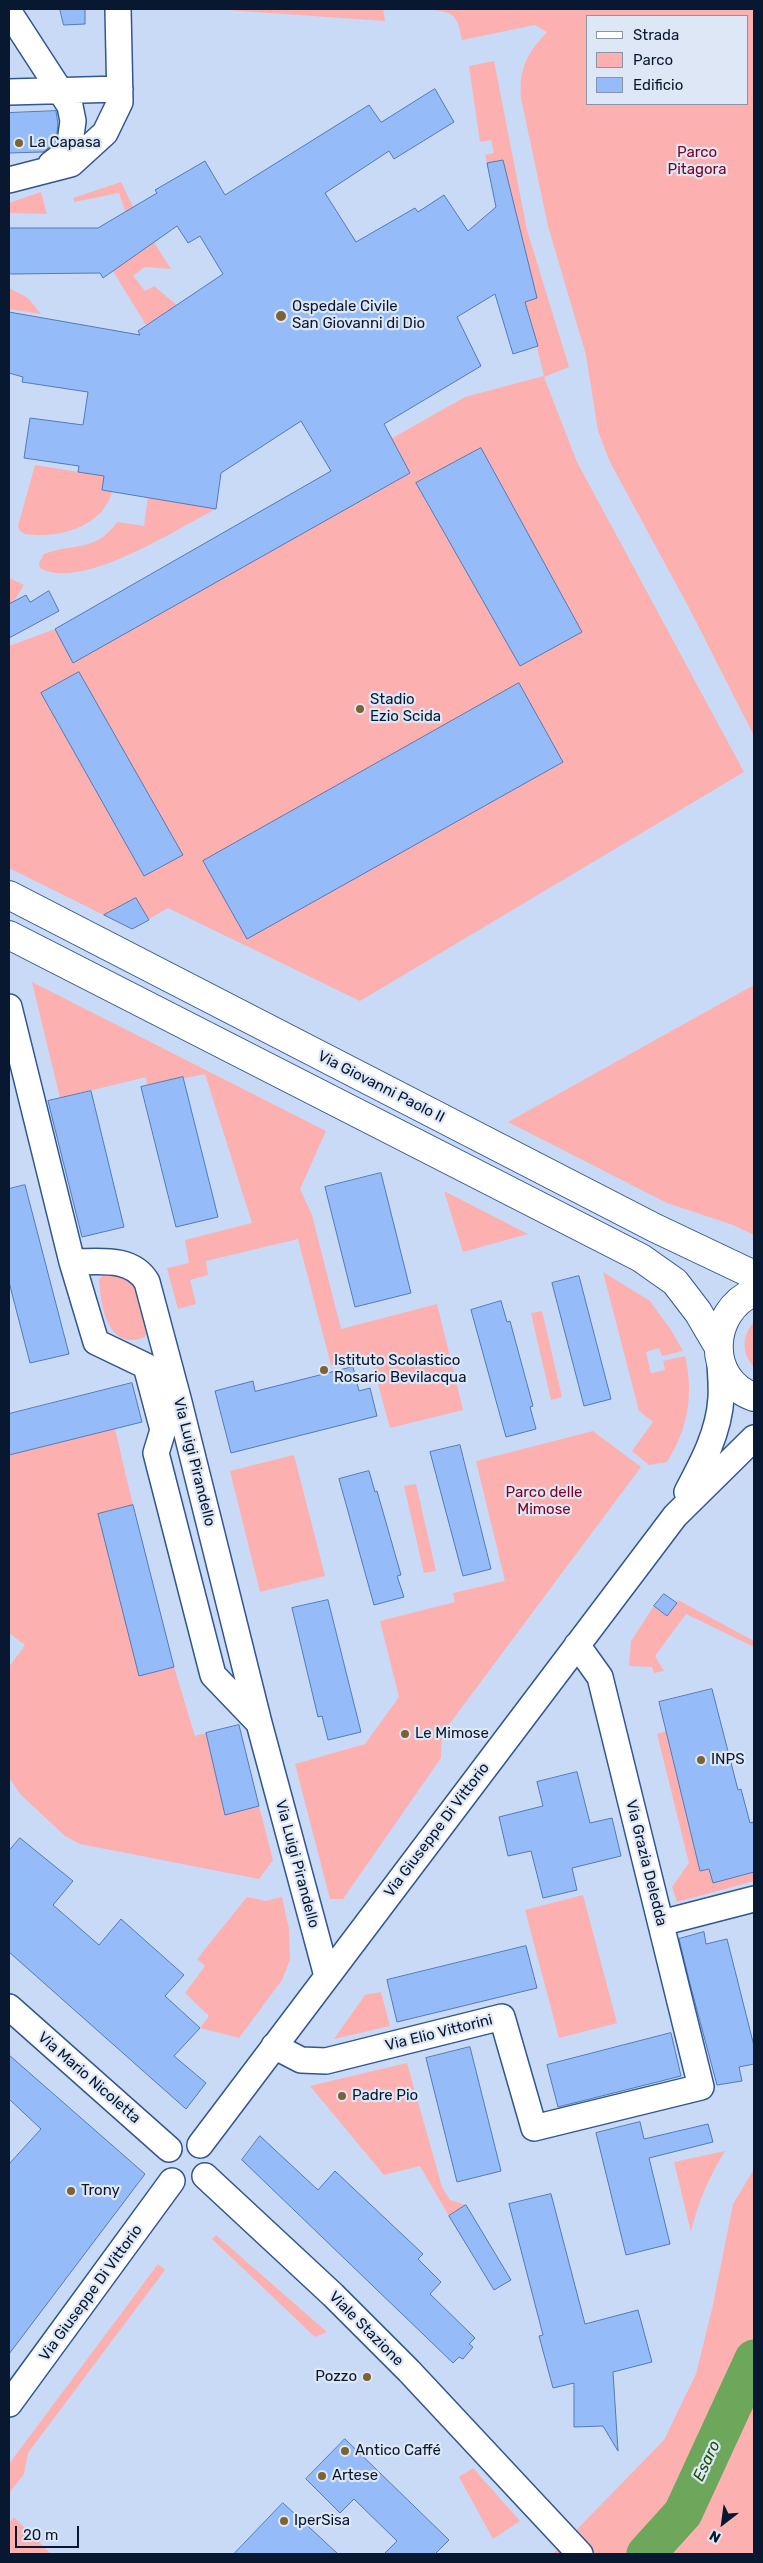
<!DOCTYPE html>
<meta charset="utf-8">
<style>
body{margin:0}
#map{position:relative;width:763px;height:2563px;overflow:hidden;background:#c9daf6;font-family:Rubik,sans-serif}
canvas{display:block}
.frame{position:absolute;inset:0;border:10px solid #091831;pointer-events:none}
.legend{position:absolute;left:586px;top:15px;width:162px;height:90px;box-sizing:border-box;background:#dee7f5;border:1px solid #8994a7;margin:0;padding:6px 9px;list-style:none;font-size:15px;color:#091831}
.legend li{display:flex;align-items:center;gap:10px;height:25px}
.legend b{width:25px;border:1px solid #8994a7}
.north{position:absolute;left:698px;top:2498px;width:50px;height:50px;-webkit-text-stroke:4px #dee7f5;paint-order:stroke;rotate:210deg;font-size:14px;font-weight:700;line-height:20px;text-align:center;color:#091831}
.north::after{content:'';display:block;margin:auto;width:18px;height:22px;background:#091831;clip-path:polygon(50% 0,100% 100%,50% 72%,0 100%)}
.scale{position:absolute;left:15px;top:2526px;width:64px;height:22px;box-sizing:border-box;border:2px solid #091831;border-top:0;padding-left:6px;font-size:15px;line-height:18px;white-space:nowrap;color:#091831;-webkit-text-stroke:4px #dee7f5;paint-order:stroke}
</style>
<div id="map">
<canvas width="763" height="2563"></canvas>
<div class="frame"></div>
<ul class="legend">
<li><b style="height:6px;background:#fff"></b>Strada</li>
<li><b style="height:14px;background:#fdb0b0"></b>Parco</li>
<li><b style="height:14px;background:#95bcf9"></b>Edificio</li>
</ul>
<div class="north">N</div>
<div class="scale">20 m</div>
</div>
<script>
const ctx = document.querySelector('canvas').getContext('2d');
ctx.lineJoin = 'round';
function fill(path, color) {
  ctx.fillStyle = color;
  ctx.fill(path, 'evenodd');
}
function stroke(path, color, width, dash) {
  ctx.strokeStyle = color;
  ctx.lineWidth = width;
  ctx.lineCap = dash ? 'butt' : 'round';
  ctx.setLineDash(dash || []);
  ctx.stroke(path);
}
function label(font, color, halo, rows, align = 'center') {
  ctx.font = font + ' Rubik,sans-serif';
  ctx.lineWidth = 4.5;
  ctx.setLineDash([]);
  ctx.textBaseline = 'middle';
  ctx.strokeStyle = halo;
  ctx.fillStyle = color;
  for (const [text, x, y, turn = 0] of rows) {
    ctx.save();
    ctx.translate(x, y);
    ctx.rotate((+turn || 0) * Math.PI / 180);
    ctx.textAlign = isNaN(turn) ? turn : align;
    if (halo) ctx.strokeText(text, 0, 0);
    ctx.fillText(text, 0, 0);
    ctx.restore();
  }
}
const green = new Path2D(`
 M 212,9 L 383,9 L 385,21 Z
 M 424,9 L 754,9 L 754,736 L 688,606 L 610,462 L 598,431 L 586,355 L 548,226 L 521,98 C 519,67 527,54 547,32 L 535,25 L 462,40 C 457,11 452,12 424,9 ZM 747,16 L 747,104 L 587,104 L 587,16 Z
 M 494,61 L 527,230 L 569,367 L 544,377 L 577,462 L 744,772 L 360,1001 L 168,908 L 132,929 L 9,868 L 9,646 L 55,629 L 465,397 L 544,376 L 528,311 L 520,303 L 519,234 L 503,160 L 487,163 L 485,155 L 494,153 L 491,140 L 480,142 L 469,66 Z
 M 121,182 L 133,207 L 125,211 L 119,193 L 74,202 L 73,198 Z
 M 41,192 L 47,214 L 9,213 L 9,203 Z
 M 154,242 L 171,269 L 145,267 L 133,276 L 145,291 L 154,286 L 177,305 L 146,325 L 113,271 Z
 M 9,288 L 28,298 L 41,314 L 9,309 Z
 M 35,465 L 104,476 L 102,490 L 112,492 C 102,528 57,539 25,534 L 20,531 L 18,526 Z
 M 148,497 L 216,509 C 178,528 81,592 40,568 L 39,563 L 44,554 C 73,543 97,552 117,522 L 144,526 Z
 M 9,578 L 24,585 L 14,601 L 9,604 Z
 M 32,982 L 326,1131 L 300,1189 L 312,1215 L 341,1329 L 437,1304 L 463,1410 L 390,1428 L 370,1355 L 331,1365 L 298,1239 L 206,1261 L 208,1275 L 190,1280 L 196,1304 L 178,1309 L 167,1268 L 189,1263 L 185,1240 L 252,1223 L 205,1074 L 147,1086 L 146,1077 L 60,1098 Z
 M 754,985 L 754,1235 L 733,1225 L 667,1203 L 508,1122 Z
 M 444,1191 L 528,1234 L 463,1252 Z
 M 603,1272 L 650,1301 L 671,1330 L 683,1351 L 662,1356 L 659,1348 L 646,1352 L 651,1373 L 665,1370 L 663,1361 L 685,1356 C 694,1394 688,1429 667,1462 L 649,1465 L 632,1451 L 653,1422 L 639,1411 Z
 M 113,1274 C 144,1279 142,1306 147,1331 L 145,1337 C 107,1352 101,1306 99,1280 L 103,1275 Z
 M 542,1311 L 562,1397 L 551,1400 L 531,1313 Z
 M 754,1322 L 754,1367 C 741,1354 742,1335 754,1322 Z
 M 115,1429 L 133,1505 L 139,1676 L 174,1667 L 195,1736 L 206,1733 L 225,1814 L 259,1806 L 273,1860 L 259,1879 L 80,1844 L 65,1836 L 21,1795 L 9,1778 L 9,1667 L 25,1645 L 9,1633 L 9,1455 Z
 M 593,1431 L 641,1467 L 442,1734 L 441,1758 L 343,1899 L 330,1899 L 295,1764 L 365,1744 L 399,1697 L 380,1621 L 455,1602 L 453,1593 L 505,1581 L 476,1461 Z
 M 294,1455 L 325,1576 L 260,1592 L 230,1471 Z
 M 416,1484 L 436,1571 L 424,1573 L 404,1486 Z
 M 678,1600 L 754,1641 L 754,1647 L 686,1614 L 655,1656 L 664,1671 L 654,1673 L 652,1667 L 629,1666 L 631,1641 L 654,1606 L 667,1616 Z
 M 666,1731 L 700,1871 L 709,1869 L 713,1883 L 754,1872 L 754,1881 L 677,1902 L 672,1887 L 689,1863 L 657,1734 Z
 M 583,1895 L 617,2023 L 559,2038 L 525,1910 Z
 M 247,1897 L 266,1901 L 282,1897 L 289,1929 L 290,1960 L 282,1980 L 239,2038 L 200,2028 L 209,2016 L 185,1993 L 205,1966 L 197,1959 Z
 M 381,1992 L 390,2026 L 334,2039 L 365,1995 Z
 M 407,2063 L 442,2187 L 450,2200 L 466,2205 L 449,2216 L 420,2166 L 384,2175 L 310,2086 Z
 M 725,2151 C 709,2177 698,2202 691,2232 L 674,2162 Z
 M 754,2169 L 754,2554 L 553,2554 L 664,2440 L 696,2374 L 712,2309 L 733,2204 Z
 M 216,2235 L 327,2332 L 315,2337 L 212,2239 Z
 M 158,2264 L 165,2270 L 28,2453 L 24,2474 L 9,2493 L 9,2464 Z
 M 473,2468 L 520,2521 L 493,2539 L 459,2477 Z
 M 14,2517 L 51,2554 L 12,2554 L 9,2550 L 9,2523 Z`);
const river = new Path2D(`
 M 646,2554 L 683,2513 L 754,2359`);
const building = new Path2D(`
 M 60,9 L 85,9 L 85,24 L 64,25 Z
 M 435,89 L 454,122 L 394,159 L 389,151 L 325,193 L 356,242 L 415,208 L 418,212 L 444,195 L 468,231 L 496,207 L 487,163 L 503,160 L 537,298 L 525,302 L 538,346 L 513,354 L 495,294 L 457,317 L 481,366 L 384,424 L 410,473 L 73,663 L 55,629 L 331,471 L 301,421 L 221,473 L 216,509 L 102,490 L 104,476 L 78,472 L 79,466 L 24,458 L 30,418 L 83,425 L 88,392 L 22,382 L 23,377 L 9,373 L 9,312 L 140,335 L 138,331 L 223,274 L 200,236 L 188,243 L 177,226 L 103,278 L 100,273 L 9,274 L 9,228 L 98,228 L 157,193 L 155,190 L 205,161 L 225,195 L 369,105 L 381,122 Z
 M 56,111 L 58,124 L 56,142 L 43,152 L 9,153 L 9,113 Z
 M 481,448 L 582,632 L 520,666 L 416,483 Z
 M 49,591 L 59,611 L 9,638 L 9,604 L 26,595 L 30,602 Z
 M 79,672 L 183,855 L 144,876 L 41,693 Z
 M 519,683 L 563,762 L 247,939 L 203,861 Z
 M 136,898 L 149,920 L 132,929 L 104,915 Z
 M 183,1077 L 218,1217 L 176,1227 L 141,1087 Z
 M 91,1091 L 124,1227 L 82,1237 L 48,1101 Z
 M 381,1173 L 411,1293 L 355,1307 L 325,1187 Z
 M 25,1185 L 69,1354 L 30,1363 L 9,1282 L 9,1189 Z
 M 579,1276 L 611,1399 L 584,1406 L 552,1283 Z
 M 501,1301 L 507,1322 L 510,1321 L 533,1406 L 530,1407 L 536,1429 L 506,1437 L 471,1310 Z
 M 353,1367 L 359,1391 L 370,1388 L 377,1416 L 231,1453 L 215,1391 L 253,1381 L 255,1391 Z
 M 132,1383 L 142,1422 L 9,1455 L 9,1414 Z
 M 460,1445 L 491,1569 L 463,1576 L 430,1452 Z
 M 369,1471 L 375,1492 L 377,1491 L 401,1575 L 397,1576 L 404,1597 L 374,1605 L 339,1479 Z
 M 133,1505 L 174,1667 L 139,1676 L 98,1514 Z
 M 664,1594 L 677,1603 L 667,1616 L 654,1606 Z
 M 328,1600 L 361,1732 L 328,1740 L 322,1716 L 318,1717 L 292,1608 Z
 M 712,1689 L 738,1790 L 741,1789 L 750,1823 L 754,1822 L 754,1872 L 713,1883 L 709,1869 L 700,1871 L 659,1702 Z
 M 239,1725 L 259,1806 L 225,1815 L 206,1733 Z
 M 577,1772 L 590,1823 L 612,1818 L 621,1856 L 572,1868 L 577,1890 L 543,1898 L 531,1851 L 508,1856 L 499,1817 L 543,1806 L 537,1782 Z
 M 20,1838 L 73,1881 L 53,1905 L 99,1945 L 121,1919 L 184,1975 L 165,1996 L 200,2028 L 174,2056 L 206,2083 L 186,2109 L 9,1952 L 9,1851 Z
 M 704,1932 L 706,1944 L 727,1939 L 754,2046 L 754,2064 L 739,2067 L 742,2081 L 717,2085 L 690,1984 L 679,1939 Z
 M 526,1946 L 537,1988 L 397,2022 L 387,1980 Z
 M 671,2033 L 681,2076 L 558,2107 L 547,2065 Z
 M 470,2047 L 501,2171 L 457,2182 L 426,2058 Z
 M 9,2055 L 145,2174 L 9,2354 L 9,2164 L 41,2129 L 9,2099 Z
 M 640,2122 L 644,2139 L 708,2124 L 713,2142 L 649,2158 L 670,2244 L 626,2255 L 596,2133 Z
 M 260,2136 L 318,2190 L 335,2171 L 423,2254 L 418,2259 L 441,2282 L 430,2294 L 475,2338 L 469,2344 L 473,2347 L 463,2359 L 459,2357 L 453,2363 L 242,2160 Z
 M 551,2194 L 585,2324 L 638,2310 L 652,2362 L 613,2372 L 618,2451 L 603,2426 L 574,2427 L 574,2383 L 553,2388 L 539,2336 L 543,2335 L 509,2204 Z
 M 466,2205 L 511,2280 L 494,2290 L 449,2216 Z
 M 345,2439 L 449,2540 L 435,2554 L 384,2554 L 397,2541 L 354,2499 L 340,2513 L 306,2479 Z
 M 283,2503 L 338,2554 L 234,2554 Z`);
const street = new Path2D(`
 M 9,12 L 70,106 L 73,121 L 69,150 L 51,164
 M 9,92 L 120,89
 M 9,180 L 71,164 L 105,133 L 120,102 L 118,9
 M 9,1007 L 72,1262 L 96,1342 L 146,1366 L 163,1430 L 156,1453 L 213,1675 L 259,1723
 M 72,1262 C 98,1262 132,1256 147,1282 L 179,1402 L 259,1723 L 327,1976
 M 687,1492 C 703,1462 719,1432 721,1398 C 722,1385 720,1372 720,1359
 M 661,1923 L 754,1899
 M 9,2007 L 169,2149
 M 274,2046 L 301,2060 L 326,2061 L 502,2017 L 534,2128 L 701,2087 L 600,1677 L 577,1645
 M 200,2145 L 675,1516 L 754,1438
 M 205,2176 L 333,2295 L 409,2371 L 580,2554
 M 9,2404 L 172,2181`);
const secondary = new Path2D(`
 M 9,895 L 655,1228 L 754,1275
 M 9,935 L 641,1258 L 675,1282 L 698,1312 L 718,1346
 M 754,1292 C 709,1311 705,1380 754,1397`);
const markers = [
 [19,143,5,"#7d6234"],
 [281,316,6,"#7d6234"],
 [360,709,5,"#7d6234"],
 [324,1370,5,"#7d6234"],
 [405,1734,5,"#7d6234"],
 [701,1760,5,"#7d6234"],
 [342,2096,5,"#7d6234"],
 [71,2191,5,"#7d6234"],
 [367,2377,5,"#7d6234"],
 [345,2451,5,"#7d6234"],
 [322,2476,5,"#7d6234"],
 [284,2521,5,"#7d6234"]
];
const poiNames = [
 ["La Capasa",29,143],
 ["Ospedale Civile",292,307],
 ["San Giovanni di Dio",292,324],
 ["Stadio",370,700],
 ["Ezio Scida",370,717],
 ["Istituto Scolastico",334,1361],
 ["Rosario Bevilacqua",334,1378],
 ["Le Mimose",415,1734],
 ["INPS",711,1760],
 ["Padre Pio",352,2096],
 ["Trony",81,2191],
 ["Pozzo",357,2377,"right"],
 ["Antico Caffé",355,2451],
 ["Artese",332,2476],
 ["IperSisa",294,2521]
];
const parkNames = [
 ["Parco",697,153],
 ["Pitagora",697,170],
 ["Parco delle",544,1493],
 ["Mimose",544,1510]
];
const streetNames = [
 ["Via Giovanni Paolo II",381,1087,27],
 ["Via Luigi Pirandello",194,1462,76],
 ["Via Giuseppe Di Vittorio",437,1830,-53],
 ["Via Grazia Deledda",646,1863,76],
 ["Via Luigi Pirandello",297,1864,75],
 ["Via Elio Vittorini",439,2033,-14],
 ["Via Mario Nicoletta",89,2078,41],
 ["Via Giuseppe Di Vittorio",91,2293,-54],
 ["Viale Stazione",366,2329,45]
];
const waterNames = [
 ["Esaro",707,2461,-65]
];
fill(green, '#fdb0b0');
stroke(river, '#6da75c', 39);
fill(building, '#95bcf9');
stroke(building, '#537ab7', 1);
stroke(street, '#315691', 28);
stroke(secondary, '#315691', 30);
stroke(street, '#fff', 25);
stroke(secondary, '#fff', 28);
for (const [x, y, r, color] of markers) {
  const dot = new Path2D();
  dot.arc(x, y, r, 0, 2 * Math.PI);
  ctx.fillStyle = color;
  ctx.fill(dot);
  stroke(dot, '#dee7f5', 2);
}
label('15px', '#091831', '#dee7f5', poiNames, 'left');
label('15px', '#7e001e', '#dee7f5', parkNames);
label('15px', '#091831', '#dee7f5', streetNames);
label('italic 16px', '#185100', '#dee7f5', waterNames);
</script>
